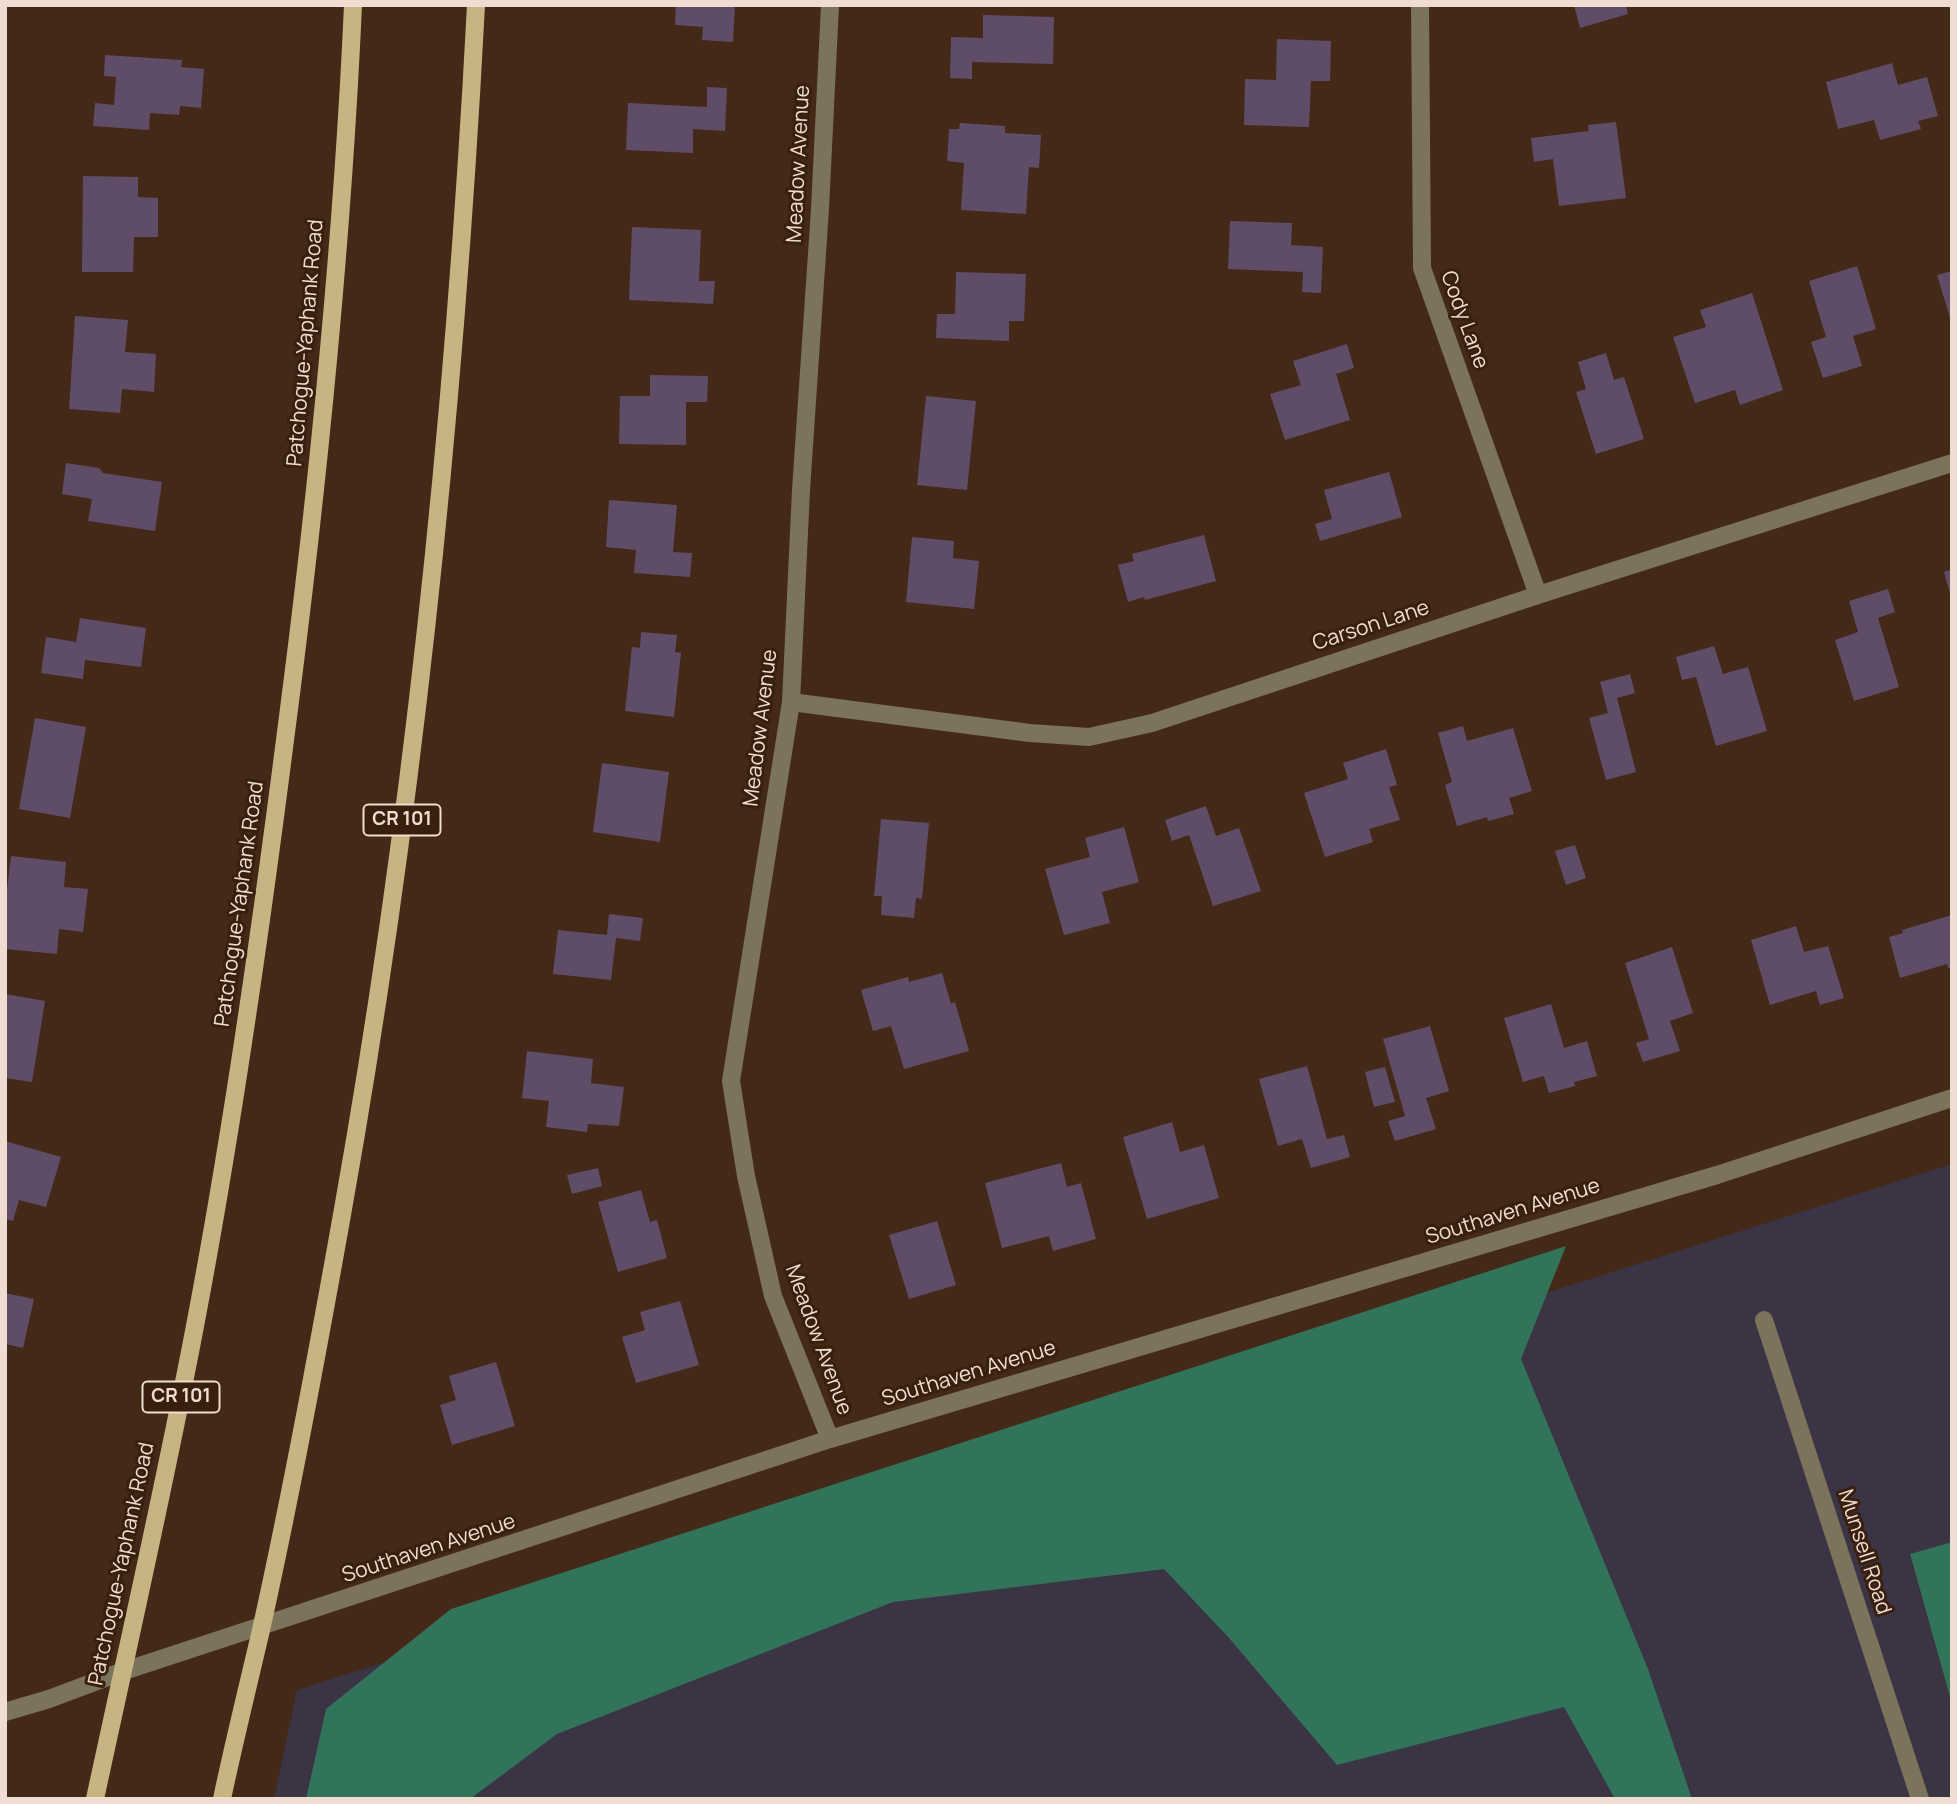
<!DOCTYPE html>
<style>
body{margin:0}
#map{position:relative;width:1957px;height:1804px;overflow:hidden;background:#442918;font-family:Manrope,sans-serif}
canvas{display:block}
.frame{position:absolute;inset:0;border:7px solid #efddd2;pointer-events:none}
</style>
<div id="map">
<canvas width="1957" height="1804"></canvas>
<div class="frame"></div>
</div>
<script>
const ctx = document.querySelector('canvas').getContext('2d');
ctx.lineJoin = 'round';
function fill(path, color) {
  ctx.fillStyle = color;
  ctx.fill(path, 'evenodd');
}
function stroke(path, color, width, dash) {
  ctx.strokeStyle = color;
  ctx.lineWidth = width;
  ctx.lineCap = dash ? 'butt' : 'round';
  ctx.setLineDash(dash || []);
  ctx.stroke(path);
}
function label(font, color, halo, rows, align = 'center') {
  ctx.font = font + ' Manrope,sans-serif';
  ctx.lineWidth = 6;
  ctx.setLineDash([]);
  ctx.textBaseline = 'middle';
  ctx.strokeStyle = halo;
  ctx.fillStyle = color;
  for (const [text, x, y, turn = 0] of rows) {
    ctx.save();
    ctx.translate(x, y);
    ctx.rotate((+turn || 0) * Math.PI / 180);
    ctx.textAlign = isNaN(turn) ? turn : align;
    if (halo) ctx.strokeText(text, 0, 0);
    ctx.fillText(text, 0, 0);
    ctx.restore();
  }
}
const industrial = new Path2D(`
 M 1952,1164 L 1952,1542 L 1910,1555 L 1952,1704 L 1952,1799 L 274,1799 L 297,1690 Z`);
const forest = new Path2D(`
 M 1566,1246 L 1521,1359 L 1648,1669 L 1692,1799 L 1615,1799 L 1564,1707 L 1337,1765 L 1229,1638 L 1164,1569 L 893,1602 L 557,1734 L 470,1799 L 306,1799 L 326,1709 L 451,1609 Z
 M 1952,1542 L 1952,1704 L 1910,1554 Z`);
const building = new Path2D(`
 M 676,5 L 735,5 L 733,42 L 702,40 L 703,27 L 675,25 Z
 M 1574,5 L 1626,5 L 1628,14 L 1580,28 Z
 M 983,15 L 1054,17 L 1053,64 L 972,62 L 972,79 L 950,78 L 951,37 L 983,38 Z
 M 1277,39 L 1331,41 L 1330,81 L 1311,81 L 1309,127 L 1244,125 L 1245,79 L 1276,80 Z
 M 105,55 L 182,60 L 181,67 L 204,69 L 201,108 L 180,106 L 179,115 L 150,113 L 149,130 L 93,126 L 95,103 L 114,105 L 116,77 L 104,76 Z
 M 1892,63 L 1898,85 L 1927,77 L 1938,116 L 1918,121 L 1921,129 L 1880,140 L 1874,120 L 1838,129 L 1826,82 Z
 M 707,87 L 727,88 L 725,131 L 693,129 L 693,153 L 626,150 L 628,103 L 707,107 Z
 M 1616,122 L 1626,198 L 1559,206 L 1553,159 L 1534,162 L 1531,138 L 1589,131 L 1588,125 Z
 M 960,123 L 1005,126 L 1005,133 L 1041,135 L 1039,168 L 1029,167 L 1026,214 L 961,210 L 964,163 L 947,161 L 949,129 L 959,129 Z
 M 83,176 L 138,177 L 138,197 L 158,198 L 158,237 L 134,237 L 133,272 L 82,272 Z
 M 1230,221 L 1292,223 L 1291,245 L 1323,247 L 1321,293 L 1302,292 L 1303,272 L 1228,269 Z
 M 632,227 L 701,230 L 699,281 L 715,281 L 713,304 L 629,300 Z
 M 1857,266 L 1876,329 L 1853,336 L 1862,366 L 1823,378 L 1811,342 L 1826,337 L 1809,281 Z
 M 1952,271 L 1952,321 L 1951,321 L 1937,275 Z
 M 956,272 L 1026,274 L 1024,321 L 1009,321 L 1009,341 L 936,338 L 937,314 L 955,314 Z
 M 1752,293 L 1783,390 L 1740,405 L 1735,390 L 1695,403 L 1673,337 L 1706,327 L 1700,310 Z
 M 75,316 L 128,320 L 125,352 L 156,354 L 154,392 L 122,389 L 120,413 L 69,409 Z
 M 1347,344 L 1354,368 L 1336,374 L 1350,420 L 1285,440 L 1270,394 L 1301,385 L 1293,361 Z
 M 1606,353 L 1614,380 L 1624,377 L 1644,439 L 1596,454 L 1576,392 L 1586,389 L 1578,362 Z
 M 650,375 L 708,376 L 707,402 L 686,402 L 686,445 L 619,444 L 620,396 L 650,396 Z
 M 926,396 L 976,401 L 967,490 L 917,485 Z
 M 66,463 L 99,468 L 103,473 L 162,482 L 155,531 L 88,521 L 92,499 L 62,494 Z
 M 1389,472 L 1402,517 L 1320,541 L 1315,524 L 1332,519 L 1324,490 Z
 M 609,500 L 677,505 L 673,552 L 692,553 L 690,577 L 634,573 L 636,550 L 606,547 Z
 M 1204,535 L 1216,581 L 1145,600 L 1144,597 L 1128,602 L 1118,565 L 1134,561 L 1132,554 Z
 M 912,537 L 954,541 L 953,558 L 979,561 L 974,609 L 906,602 Z
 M 1952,569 L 1952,597 L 1951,597 L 1944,572 Z
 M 1888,589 L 1895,612 L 1878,618 L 1899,687 L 1854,701 L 1835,640 L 1858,632 L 1849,601 Z
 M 80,618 L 146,628 L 141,667 L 85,660 L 83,679 L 41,673 L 46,637 L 76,642 Z
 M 641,632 L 677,635 L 675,652 L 681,653 L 674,717 L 625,711 L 632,647 L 640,648 Z
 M 1714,646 L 1723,674 L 1748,667 L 1767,731 L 1716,746 L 1696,677 L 1682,680 L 1676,657 Z
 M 1630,674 L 1635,693 L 1617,698 L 1636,772 L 1606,780 L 1589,718 L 1608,713 L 1600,682 Z
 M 35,718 L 86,727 L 70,818 L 19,809 Z
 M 1463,726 L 1467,741 L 1513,728 L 1532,791 L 1509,798 L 1514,814 L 1488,821 L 1487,817 L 1457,826 L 1445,785 L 1452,782 L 1438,733 Z
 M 1386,749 L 1397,785 L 1389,787 L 1400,820 L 1369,829 L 1373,842 L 1325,857 L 1304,793 L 1348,779 L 1343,763 Z
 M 602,763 L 669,772 L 660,842 L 593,832 Z
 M 1206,806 L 1216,836 L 1239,828 L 1261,891 L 1213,906 L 1189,835 L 1172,841 L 1165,820 Z
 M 881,819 L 929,823 L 922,899 L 916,898 L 914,918 L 881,915 L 882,896 L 874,896 Z
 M 1124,827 L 1139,882 L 1102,892 L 1110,923 L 1064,935 L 1045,869 L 1090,857 L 1085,838 Z
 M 1575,845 L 1586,878 L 1566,885 L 1555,851 Z
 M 11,856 L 66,862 L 64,887 L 88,889 L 83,932 L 59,929 L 57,954 L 5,949 L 5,906 Z
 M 609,914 L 643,918 L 640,941 L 616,938 L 611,980 L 553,974 L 558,930 L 607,935 Z
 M 1952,915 L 1952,967 L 1948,968 L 1947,964 L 1900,978 L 1889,937 L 1903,933 L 1902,930 Z
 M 1796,926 L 1804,952 L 1828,946 L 1844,998 L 1820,1005 L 1816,991 L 1770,1005 L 1751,940 Z
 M 1672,947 L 1693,1013 L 1670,1021 L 1680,1051 L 1643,1062 L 1636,1043 L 1649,1039 L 1625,963 Z
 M 942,973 L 951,1004 L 955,1002 L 969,1051 L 904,1069 L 891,1026 L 873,1031 L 861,990 L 908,977 L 909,982 Z
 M 5,994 L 45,1001 L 32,1082 L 5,1078 Z
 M 1551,1004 L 1564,1048 L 1587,1041 L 1597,1076 L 1574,1082 L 1575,1086 L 1549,1093 L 1544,1076 L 1523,1082 L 1504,1018 Z
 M 1430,1026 L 1449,1091 L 1426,1098 L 1436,1129 L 1395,1141 L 1388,1121 L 1405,1116 L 1383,1039 Z
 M 527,1051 L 593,1059 L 591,1083 L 624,1087 L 619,1126 L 588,1124 L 587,1132 L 546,1127 L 549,1101 L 522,1098 Z
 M 1307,1066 L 1327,1139 L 1344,1135 L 1350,1157 L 1311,1168 L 1302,1139 L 1278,1146 L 1259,1079 Z
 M 1385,1067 L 1395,1102 L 1374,1107 L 1365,1072 Z
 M 1172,1122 L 1180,1152 L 1204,1145 L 1219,1198 L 1147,1219 L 1123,1137 Z
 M 5,1141 L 61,1157 L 46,1207 L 19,1200 L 13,1221 L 5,1219 Z
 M 1061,1163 L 1067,1187 L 1081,1183 L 1096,1239 L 1053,1251 L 1049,1236 L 1002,1248 L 985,1183 Z
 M 598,1168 L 602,1186 L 572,1194 L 567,1175 Z
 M 641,1190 L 650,1222 L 657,1220 L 667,1258 L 618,1272 L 598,1202 Z
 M 937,1221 L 956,1285 L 909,1299 L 889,1235 Z
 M 5,1293 L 34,1299 L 23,1348 L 5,1344 Z
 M 680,1301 L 699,1365 L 636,1383 L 622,1337 L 645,1330 L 640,1312 Z
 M 496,1362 L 515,1426 L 452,1445 L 440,1405 L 456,1400 L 449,1376 Z`);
const minor = new Path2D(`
 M 1420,5 L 1422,268 L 1538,595
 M 791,702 L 1030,733 L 1089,737 L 1152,723 L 1538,595 L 1952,463
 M 1764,1320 L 1920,1799
 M 830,1439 L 773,1296 L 746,1176 L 731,1081 L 791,702 L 801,490 L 820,209 L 830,5
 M 5,1712 L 49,1699 L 121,1672 L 830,1439 L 1717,1175 L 1952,1098`);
const major = new Path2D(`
 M 95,1799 C 129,1641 165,1484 195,1326 C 232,1132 260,936 285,740 C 317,496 342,251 353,5
 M 222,1799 C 234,1742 248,1686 261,1630 C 292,1491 318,1350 343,1209 C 414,811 455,409 476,5`);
const shields = [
 [402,820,77],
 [181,1397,77]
];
const shieldNames = [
 ["CR 101",402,820],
 ["CR 101",181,1397]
];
const streetNames = [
 ["Meadow Avenue",799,164,-87],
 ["Cody Lane",1464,320,70],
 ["Patchogue-Yaphank Road",306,343,-85],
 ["Carson Lane",1371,626,-18],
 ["Meadow Avenue",761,728,-83],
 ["Patchogue-Yaphank Road",240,904,-82],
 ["Southaven Avenue",1513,1212,-17],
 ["Meadow Avenue",818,1340,70],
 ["Southaven Avenue",969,1374,-17],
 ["Southaven Avenue",429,1549,-18],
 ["Munsell Road",1864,1552,72],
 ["Patchogue-Yaphank Road",122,1564,-78]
];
fill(industrial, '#3b3445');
fill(forest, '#327459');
fill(building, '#5f4d68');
stroke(minor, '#7b735b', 18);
stroke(major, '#c6b483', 18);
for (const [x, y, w] of shields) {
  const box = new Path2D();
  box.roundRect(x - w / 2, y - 15.5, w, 31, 5);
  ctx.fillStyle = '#391f0e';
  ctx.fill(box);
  stroke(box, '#efddd2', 2);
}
label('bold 19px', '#efddd2', null, shieldNames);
label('21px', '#efddd2', '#391f0e', streetNames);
</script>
